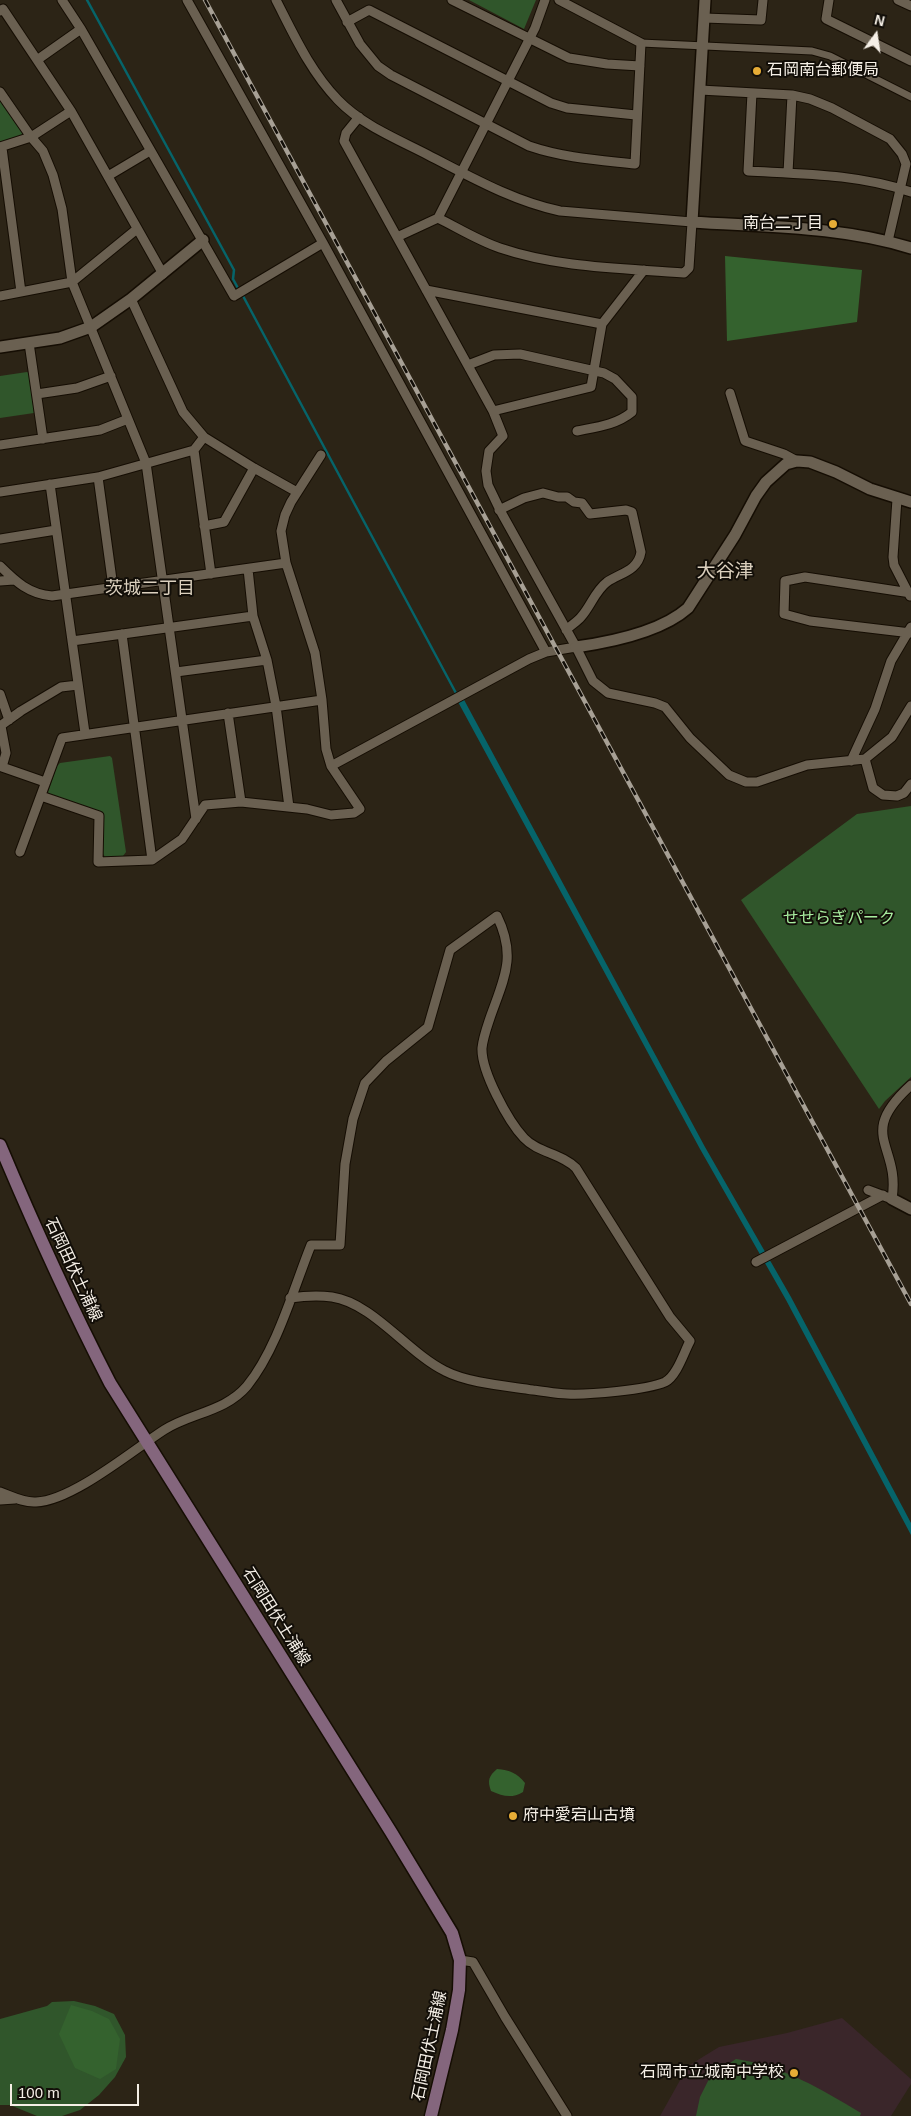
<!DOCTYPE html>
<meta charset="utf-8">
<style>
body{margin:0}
#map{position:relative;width:911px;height:2116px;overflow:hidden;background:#2c2416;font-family:Arial,sans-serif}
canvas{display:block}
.north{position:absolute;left:851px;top:10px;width:50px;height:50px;-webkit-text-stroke:4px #120e08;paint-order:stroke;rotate:14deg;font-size:14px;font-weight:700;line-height:20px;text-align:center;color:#f5efe6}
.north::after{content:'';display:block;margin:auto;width:18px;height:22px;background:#f5efe6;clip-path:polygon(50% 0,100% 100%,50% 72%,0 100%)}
.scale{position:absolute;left:10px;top:2084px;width:129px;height:22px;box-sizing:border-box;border:2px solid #f5efe6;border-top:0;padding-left:6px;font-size:15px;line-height:18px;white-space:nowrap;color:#f5efe6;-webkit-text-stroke:4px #120e08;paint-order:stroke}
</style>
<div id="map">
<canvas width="911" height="2116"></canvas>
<div class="north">N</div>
<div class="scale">100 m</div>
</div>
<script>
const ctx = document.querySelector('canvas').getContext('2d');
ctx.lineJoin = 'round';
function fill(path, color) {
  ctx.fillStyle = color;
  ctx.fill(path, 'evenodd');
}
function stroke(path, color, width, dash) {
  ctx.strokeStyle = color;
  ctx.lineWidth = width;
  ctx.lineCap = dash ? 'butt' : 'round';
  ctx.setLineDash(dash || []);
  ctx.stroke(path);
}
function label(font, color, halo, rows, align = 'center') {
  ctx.font = font + ' Arial,"Noto Sans JP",sans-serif';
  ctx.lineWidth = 4;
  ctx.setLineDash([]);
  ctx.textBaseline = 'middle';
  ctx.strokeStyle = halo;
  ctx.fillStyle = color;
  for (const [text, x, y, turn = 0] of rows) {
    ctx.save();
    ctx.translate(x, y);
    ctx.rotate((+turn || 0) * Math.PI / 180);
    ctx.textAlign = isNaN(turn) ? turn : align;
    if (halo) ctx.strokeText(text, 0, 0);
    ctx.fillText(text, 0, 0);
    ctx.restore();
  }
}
const education = new Path2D(`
 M 842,2018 L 911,2079 L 911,2084 L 891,2116 L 660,2116 L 688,2066 L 719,2047 L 787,2033 Z`);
const green = new Path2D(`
 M 469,0 L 536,0 L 524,29 Z
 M 0,100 L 23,132 L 21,136 L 0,143 Z
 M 27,372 L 29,373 L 34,413 L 0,418 L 0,376 Z
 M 110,756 L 112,758 L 126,852 L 123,856 L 105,857 L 103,854 L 102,814 L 49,795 L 48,792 L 57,766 L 60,763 Z
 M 911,806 L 911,1077 L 885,1101 L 879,1109 L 741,900 L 857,814 Z
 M 74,2001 L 95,2006 L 114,2014 L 125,2035 L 126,2057 L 115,2077 L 99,2095 L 80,2110 L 62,2116 L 37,2116 L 10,2105 L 0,2105 L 0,2019 L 47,2006 L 52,2002 Z
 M 736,2059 C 783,2066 821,2089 861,2113 L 860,2116 L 696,2116 L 700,2097 L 711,2075 Z`);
const forest = new Path2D(`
 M 725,256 L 862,270 L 857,322 L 727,341 Z
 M 497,1769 C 510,1770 517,1773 525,1783 L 523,1792 C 511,1799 503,1796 491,1791 C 487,1780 489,1776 497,1769 Z
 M 71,2005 L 92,2011 L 109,2019 L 120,2039 L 116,2069 L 100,2079 L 75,2068 L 59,2034 Z`);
const water = new Path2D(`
 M 462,696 L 705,1147 L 791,1297 L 911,1523 L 911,1535 L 786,1300 L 700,1149 L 457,700 Z`);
const stream = new Path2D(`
 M 87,0 L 234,270 L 233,279 L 239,290
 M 242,294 L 457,695`);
const pedestrian = new Path2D(`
 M 641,43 L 812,51 L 830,56 L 911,97`);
const minor = new Path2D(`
 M 62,0 L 81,29 L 234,296 L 323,243
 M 187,0 L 323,243 L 546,652
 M 276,0 C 294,35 310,71 338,100 C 362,125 397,139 428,155 C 471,177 513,201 560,211 L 692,222 L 689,268 L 684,273 C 622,268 559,268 500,248 C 479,241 458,228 438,218
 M 336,0 L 360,44 L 378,66 L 391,75 L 529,146 C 564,158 599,160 635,164 L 641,43 L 559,0
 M 452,0 L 569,58 L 607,64 L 640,66
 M 829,0 L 826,19 L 911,61
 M 898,0 L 911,6
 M 0,11 L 3,9 L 71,111 L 163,274
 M 704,18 L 761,20 L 763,0
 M 347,22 L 369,10 L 551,103 L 567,108 L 636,115
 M 37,60 L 81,29
 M 700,90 L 792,95 L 810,99 L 832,108 L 890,139 L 902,154 L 906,164 L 888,241
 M 0,92 L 31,137 L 43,151 L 53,175 L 62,209 L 72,282 L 146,463 L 196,819
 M 752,93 L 748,171 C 803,174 858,174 911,192
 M 359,117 L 346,133 L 344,141 L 493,411 L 503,436 L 489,451 L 486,471 L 488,485 L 501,512 L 576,647 L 593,681 L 608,693 L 655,703 L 665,707 L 690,738 L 729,775 L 746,782 L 757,782 L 807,765 L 865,759 L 892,737 L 911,706
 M 0,147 L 31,137 L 71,111
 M 2,148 L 21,292
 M 788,173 L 792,95
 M 108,176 L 150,151
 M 397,237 L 438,218 L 535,28 L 545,0
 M 426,290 L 602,324
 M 0,296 L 72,282 L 137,229
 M 131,299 L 183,412 L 204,437 L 254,468 L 297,492
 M 29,343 L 43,439
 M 468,365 L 494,355 L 520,354 L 604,373 L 615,379 L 632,397 L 632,412 C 616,425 597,427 577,431
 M 730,393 L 745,441 L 784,454 L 797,461
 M 37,394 L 77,388 L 111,376
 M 493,411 L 591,387 L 602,324 L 644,270
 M 0,445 L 100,430 L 128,419
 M 194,450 L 211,574
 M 98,477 L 113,587
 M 50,484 L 85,733
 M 0,492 L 98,477 L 194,450 L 204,437
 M 897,499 L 893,557 L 894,565 L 910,596
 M 499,510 L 524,498 L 543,493 L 558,497 L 567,497 L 574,502 L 582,503 L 590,514 L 626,510 L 632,512 L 641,552 C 638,571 620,573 607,582 C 595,591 591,606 581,617 C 577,622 571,625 566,630
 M 204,526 L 224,522 L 254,468
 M 0,539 L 56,530
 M 0,566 C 16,582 29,594 52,596 L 286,563
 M 248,569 L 253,616 L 267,660 L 276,706 L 289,807
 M 0,581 L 14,580
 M 911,593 L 805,577 L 785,581 L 784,614 L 810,621 L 911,633
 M 122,634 L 152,860
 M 72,641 L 253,616
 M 176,672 L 267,660
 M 0,694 L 9,720
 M 228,713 L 241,802
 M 0,726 L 21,711 L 61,687 L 78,685
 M 1,726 L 6,753 L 2,767 L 45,782
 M 865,759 L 873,788 L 883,795 L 897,796 L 904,793 L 911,784
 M 851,761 L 875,709 L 891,661 L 911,627
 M 331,766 L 529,659 L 546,652 L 576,647
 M 41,796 L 99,816 L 98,862 L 152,860 L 182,839 L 205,805 L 241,802 L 307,809 L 331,815 L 354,813 L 360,809 L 331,766 L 326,749 L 322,700 L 315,653 L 286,563 L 281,531 L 285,515 L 291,502 L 321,455
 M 20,852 L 62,738 L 322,700
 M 868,1190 L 892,1199 C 901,1144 855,1136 911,1085
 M 756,1262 L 883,1195
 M 0,1492 C 11,1496 24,1503 36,1502 C 72,1501 133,1450 164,1430 C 190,1413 225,1412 247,1386 C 277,1349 293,1290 311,1245 L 340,1245 L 345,1164 L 353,1119 L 365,1083 L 386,1061 L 428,1027 L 450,950 L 497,916 C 517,957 504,978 490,1018 C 487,1027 483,1038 482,1048 C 481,1071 508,1121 524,1138 C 538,1153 561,1153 576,1168 L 670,1317 L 690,1341 C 684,1352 677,1376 665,1382 C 647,1390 588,1395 567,1394 C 556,1394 544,1391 533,1390 C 507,1386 468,1383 445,1371 C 408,1353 373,1303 332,1297 C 317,1295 304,1296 290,1298
 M 0,1500 L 15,1499
 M 460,1960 L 473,1962 L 505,2017 L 567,2116`);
const tertiary = new Path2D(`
 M 705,0 L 692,222 C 765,227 840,226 911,248
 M 0,347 L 60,338 L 91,327 L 131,299 L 203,240
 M 576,647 C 611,642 661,632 688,608 L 735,535 L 756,496 L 766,482 L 786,464 L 797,461 L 810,462 L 836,472 L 870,489 L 911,502
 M 892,1199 L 911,1209`);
const secondary = new Path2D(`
 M 0,1145 C 34,1226 70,1305 110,1383 L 391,1832 L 452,1933 L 460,1960 L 459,1990 L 452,2030 L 431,2116`);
const rail = new Path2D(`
 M 205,0 L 911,1304`);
const markers = [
 [757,71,5,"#e6ac36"],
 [833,224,5,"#e6ac36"],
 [513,1816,5,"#e6ac36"],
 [794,2073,5,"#e6ac36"]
];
const poiNames = [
 ["石岡南台郵便局",767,71],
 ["南台二丁目",823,224,"right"],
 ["府中愛宕山古墳",523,1816],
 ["石岡市立城南中学校",784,2073,"right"]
];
const parkNames = [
 ["せせらぎパーク",839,919]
];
const streetNames = [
 ["石岡田伏土浦線",73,1270,65],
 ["石岡田伏土浦線",276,1617,58],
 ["石岡田伏土浦線",430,2046,-78]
];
const neighbourhoodNames = [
 ["茨城二丁目",150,589]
];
const quarterNames = [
 ["大谷津",725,572]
];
fill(education, '#3a262a');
fill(green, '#30562b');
fill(forest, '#34622e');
fill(water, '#06646a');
stroke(stream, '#06646a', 2.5);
stroke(pedestrian, '#150d03', 9);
stroke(minor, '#150d03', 11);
stroke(tertiary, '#150d03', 14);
stroke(secondary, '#150d03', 15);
stroke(pedestrian, '#6a6051', 7);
stroke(minor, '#6a6051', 9);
stroke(tertiary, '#6a6051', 11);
stroke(secondary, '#84667d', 12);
stroke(rail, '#a7a095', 4.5);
stroke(rail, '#120e08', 2.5, [8]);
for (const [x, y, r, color] of markers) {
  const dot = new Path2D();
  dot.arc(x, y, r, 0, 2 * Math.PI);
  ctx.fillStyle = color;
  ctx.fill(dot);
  stroke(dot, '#120e08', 2);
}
label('16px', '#f5efe6', '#120e08', poiNames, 'left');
label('16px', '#a8ed9f', '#120e08', parkNames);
label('16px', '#f5efe6', '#120e08', streetNames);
label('18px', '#dbd0be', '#120e08', neighbourhoodNames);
label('19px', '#dbd0be', '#120e08', quarterNames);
</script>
